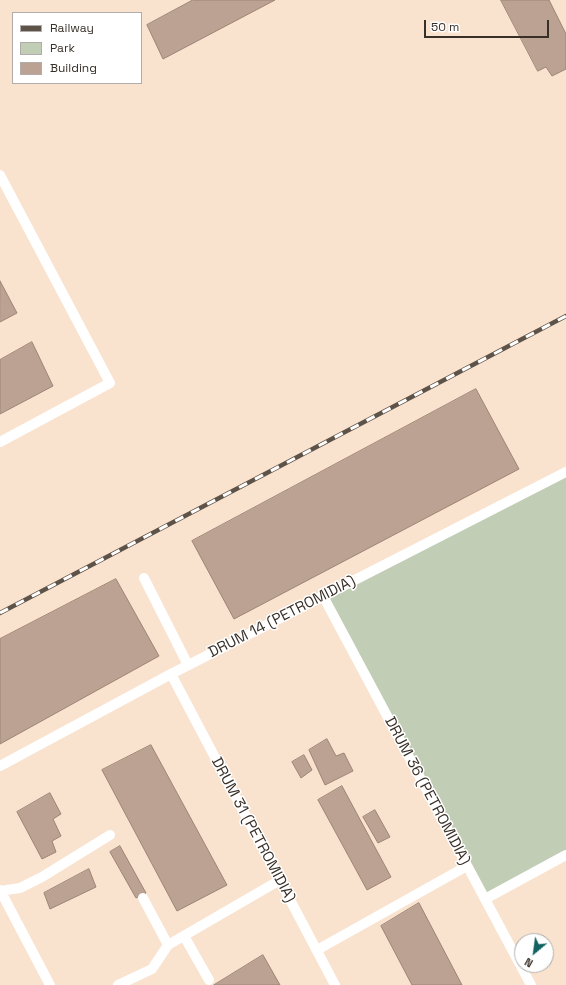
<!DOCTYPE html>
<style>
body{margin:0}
#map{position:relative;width:566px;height:985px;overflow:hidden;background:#f9e2ce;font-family:"Space Grotesk",sans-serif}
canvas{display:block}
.legend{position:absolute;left:12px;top:12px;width:130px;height:72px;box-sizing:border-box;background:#fff;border:1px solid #afaca9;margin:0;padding:5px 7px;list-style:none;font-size:12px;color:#382f27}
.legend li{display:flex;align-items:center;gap:8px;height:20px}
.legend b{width:20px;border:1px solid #afaca9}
.north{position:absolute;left:514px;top:933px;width:40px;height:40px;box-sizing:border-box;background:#fff;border:1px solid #afaca9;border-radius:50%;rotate:209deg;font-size:11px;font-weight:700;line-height:16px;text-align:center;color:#382f27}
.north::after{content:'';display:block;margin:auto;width:14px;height:18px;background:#126261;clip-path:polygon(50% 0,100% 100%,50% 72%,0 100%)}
.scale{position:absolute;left:424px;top:20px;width:125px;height:18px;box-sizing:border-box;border:2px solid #382f27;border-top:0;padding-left:5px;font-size:12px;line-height:14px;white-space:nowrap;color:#382f27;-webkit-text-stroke:3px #fff;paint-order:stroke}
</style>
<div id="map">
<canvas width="566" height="985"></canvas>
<ul class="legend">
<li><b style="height:5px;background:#5e5348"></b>Railway</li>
<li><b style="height:11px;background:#c1cdb4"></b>Park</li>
<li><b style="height:11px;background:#bba293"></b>Building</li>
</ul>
<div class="north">N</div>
<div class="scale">50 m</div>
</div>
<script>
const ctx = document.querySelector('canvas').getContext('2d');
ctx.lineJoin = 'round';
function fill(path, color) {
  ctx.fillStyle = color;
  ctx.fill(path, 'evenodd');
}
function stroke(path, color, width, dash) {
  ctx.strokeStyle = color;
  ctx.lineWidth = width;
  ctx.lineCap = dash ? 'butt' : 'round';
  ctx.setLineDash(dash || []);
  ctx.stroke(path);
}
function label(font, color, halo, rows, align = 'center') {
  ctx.font = font + ' "Space Grotesk",sans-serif';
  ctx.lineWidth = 3;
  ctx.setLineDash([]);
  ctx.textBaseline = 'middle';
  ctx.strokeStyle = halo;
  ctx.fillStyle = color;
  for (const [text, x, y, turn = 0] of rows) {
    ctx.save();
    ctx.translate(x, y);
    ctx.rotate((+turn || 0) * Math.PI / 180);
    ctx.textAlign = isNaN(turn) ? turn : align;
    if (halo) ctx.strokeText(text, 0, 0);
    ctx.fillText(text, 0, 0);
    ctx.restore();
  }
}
const green = new Path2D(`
 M 566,472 L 566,855 L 485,899 L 323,596 Z`);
const building = new Path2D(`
 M 193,0 L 275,0 L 163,59 L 147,25 Z
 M 501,0 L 549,0 L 566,34 L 566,69 L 552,76 L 546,67 L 538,71 Z
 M 0,281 L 17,313 L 0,322 Z
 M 32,342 L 53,386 L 0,414 L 0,360 Z
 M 476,389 L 519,469 L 234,619 L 192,541 Z
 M 116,579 L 159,656 L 0,744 L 0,639 Z
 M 327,739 L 336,756 L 344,753 L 353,771 L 325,785 L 309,750 Z
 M 151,745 L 227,885 L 177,911 L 102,770 Z
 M 304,755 L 312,770 L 301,778 L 292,762 Z
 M 342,786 L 391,877 L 367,890 L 318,800 Z
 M 50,793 L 61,814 L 53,819 L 61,836 L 52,841 L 56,852 L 42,859 L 17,812 Z
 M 375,810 L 390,837 L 378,843 L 363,817 Z
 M 120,846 L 146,893 L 136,898 L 110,852 Z
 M 89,869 L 96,887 L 50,909 L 44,893 Z
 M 419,903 L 462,985 L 412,985 L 381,926 Z
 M 263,955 L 280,985 L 214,985 Z`);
const service = new Path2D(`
 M 0,175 L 110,383 L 0,442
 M 144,578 L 188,665
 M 323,596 L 531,985
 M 171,674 L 335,985
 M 0,766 L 171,674 L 566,472
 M 0,890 L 50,985
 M 0,891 L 20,888 L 42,877 L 110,835
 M 143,898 L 168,945
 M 485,899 L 566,855
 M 184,936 L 209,980
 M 317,950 L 467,866
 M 118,985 L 152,969 L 168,945 L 280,880`);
const rail = new Path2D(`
 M 0,613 L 566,316`);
const streetNames = [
 ["DRUM 14 (PETROMIDIA)",282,617,-27],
 ["DRUM 36 (PETROMIDIA)",427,791,62],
 ["DRUM 31 (PETROMIDIA)",253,830,62]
];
fill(green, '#c1cdb4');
fill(building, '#bba293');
stroke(building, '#9d8576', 1);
stroke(service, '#fff', 10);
stroke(rail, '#5e5348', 4.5);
stroke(rail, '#fff', 3, [9]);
label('15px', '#382f27', '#fff', streetNames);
</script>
